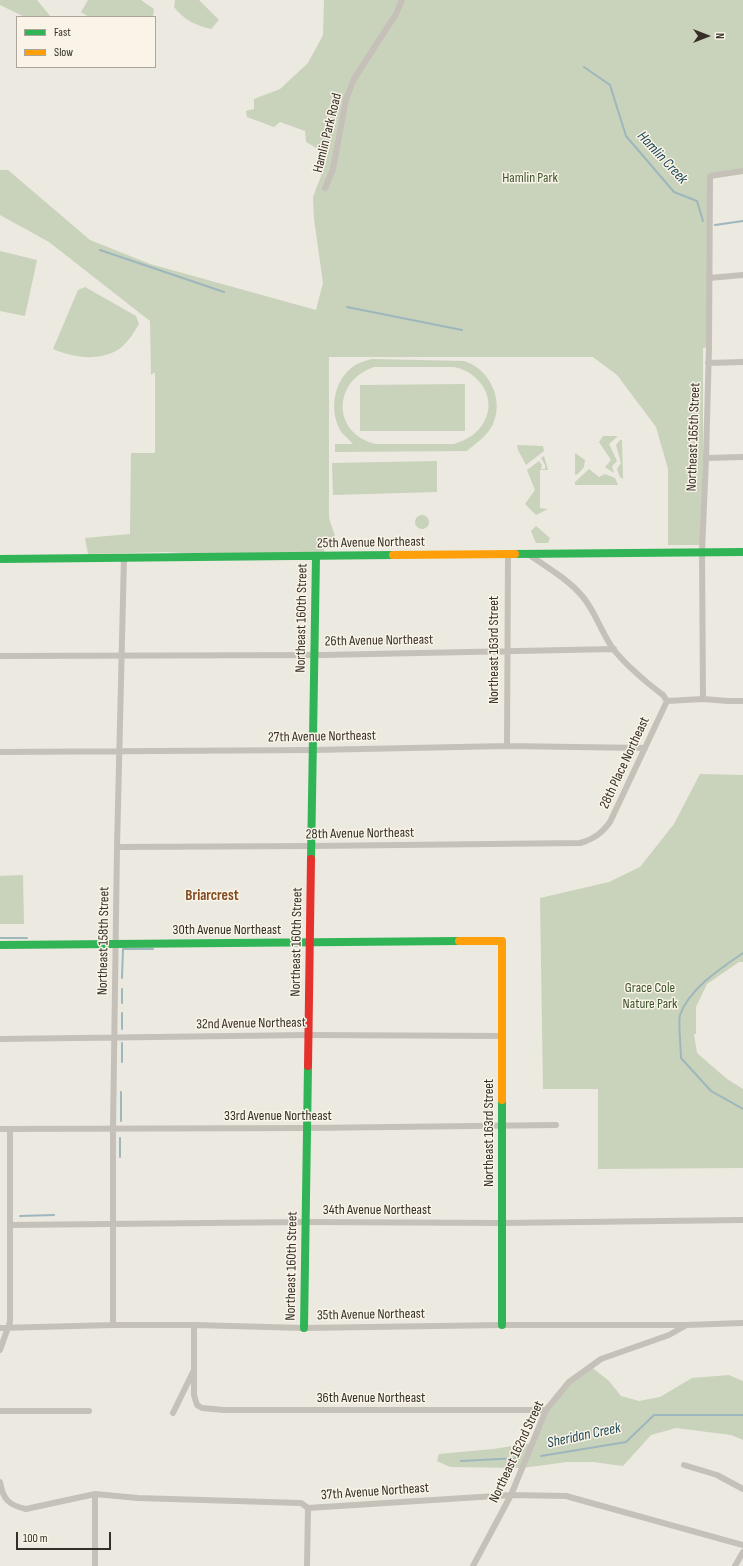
<!DOCTYPE html>
<style>
body{margin:0}
#map{position:relative;width:743px;height:1566px;overflow:hidden;background:#ece9e0;font-family:"Sofia Sans Condensed",sans-serif}
canvas{display:block}
.legend{position:absolute;left:16px;top:16px;width:140px;height:52px;box-sizing:border-box;background:#f9f4e7;border:1px solid #aba59b;margin:0;padding:5px 7px;list-style:none;font-size:12px;color:#352f28}
.legend li{display:flex;align-items:center;gap:8px;height:20px}
.legend b{width:20px;border:1px solid #aba59b}
.north{position:absolute;left:687px;top:16px;width:40px;height:40px;-webkit-text-stroke:3px #f9f4e7;paint-order:stroke;rotate:90deg;font-size:11px;font-weight:700;line-height:16px;text-align:center;color:#352f28}
.north::after{content:'';display:block;margin:auto;width:14px;height:18px;background:#352f28;clip-path:polygon(50% 0,100% 100%,50% 72%,0 100%)}
.scale{position:absolute;left:16px;top:1532px;width:95px;height:18px;box-sizing:border-box;border:2px solid #352f28;border-top:0;padding-left:5px;font-size:12px;line-height:14px;white-space:nowrap;color:#352f28;-webkit-text-stroke:3px #f9f4e7;paint-order:stroke}
</style>
<div id="map">
<canvas width="743" height="1566"></canvas>
<ul class="legend">
<li><b style="height:5px;background:#30b455"></b>Fast</li>
<li><b style="height:5px;background:#ff9f0a"></b>Slow</li>
</ul>
<div class="north">N</div>
<div class="scale">100 m</div>
</div>
<script>
const ctx = document.querySelector('canvas').getContext('2d');
ctx.lineJoin = 'round';
function fill(path, color) {
  ctx.fillStyle = color;
  ctx.fill(path, 'evenodd');
}
function stroke(path, color, width, dash) {
  ctx.strokeStyle = color;
  ctx.lineWidth = width;
  ctx.lineCap = dash ? 'butt' : 'round';
  ctx.setLineDash(dash || []);
  ctx.stroke(path);
}
function label(font, color, halo, rows, align = 'center') {
  ctx.font = font + ' "Sofia Sans Condensed",sans-serif';
  ctx.lineWidth = 3;
  ctx.setLineDash([]);
  ctx.textBaseline = 'middle';
  ctx.strokeStyle = halo;
  ctx.fillStyle = color;
  for (const [text, x, y, turn = 0] of rows) {
    ctx.save();
    ctx.translate(x, y);
    ctx.rotate((+turn || 0) * Math.PI / 180);
    ctx.textAlign = isNaN(turn) ? turn : align;
    if (halo) ctx.strokeText(text, 0, 0);
    ctx.fillText(text, 0, 0);
    ctx.restore();
  }
}
const green = new Path2D(`
 M 0,0 L 37,0 L 51,17 L 25,17 L 0,5 Z
 M 88,0 L 141,0 L 154,9 L 153,17 L 89,17 L 81,12 Z
 M 175,0 L 199,0 L 219,20 L 211,29 C 195,25 184,20 174,7 Z
 M 324,0 L 743,0 L 743,171 L 710,177 L 709,347 L 703,348 L 703,458 L 700,545 L 668,545 L 668,469 L 656,427 L 617,375 L 593,357 L 329,357 L 329,518 L 339,548 L 324,548 L 324,556 L 254,557 L 166,552 L 88,554 L 85,538 L 130,534 L 131,453 L 155,453 L 155,372 L 151,375 L 150,321 L 49,242 L 0,215 L 0,170 L 8,170 L 90,240 L 150,264 L 316,310 L 323,283 L 314,219 L 313,197 L 321,176 L 323,149 L 320,150 L 306,142 L 305,131 L 280,122 L 274,127 L 247,117 L 246,111 L 254,109 L 254,99 L 280,89 L 308,63 L 323,35 Z
 M 0,251 L 37,260 L 25,316 L 0,311 Z
 M 85,287 L 136,316 L 139,324 C 133,334 125,347 114,352 C 94,361 72,357 53,349 L 78,290 Z
 M 372,359 L 464,361 C 490,369 505,401 492,426 C 486,437 476,443 467,451 L 335,452 L 335,444 L 353,444 C 349,439 343,435 340,430 C 328,408 335,376 357,364 C 362,362 367,360 372,359 ZM 374,367 L 454,367 C 477,371 497,396 485,420 C 479,433 467,440 454,444 L 376,444 C 332,434 332,381 374,367 Z
 M 465,384 L 465,431 L 360,431 L 360,385 Z
 M 603,436 L 618,436 L 609,444 L 617,461 L 612,466 L 614,473 L 605,467 L 611,460 L 599,442 Z
 M 620,440 L 622,440 L 623,479 L 620,477 L 617,469 L 621,463 L 616,445 Z
 M 517,445 L 543,446 L 544,451 L 526,465 L 518,450 Z
 M 575,453 L 585,460 L 584,467 L 578,474 L 575,475 Z
 M 544,456 L 547,466 L 548,470 L 540,470 L 540,508 L 548,509 L 536,515 L 525,504 L 535,490 L 527,470 L 539,461 L 542,465 L 541,469 L 545,469 L 545,465 L 541,458 Z
 M 437,461 L 437,492 L 333,495 L 332,463 Z
 M 589,469 L 599,477 L 605,474 L 615,478 L 618,485 L 575,485 L 575,482 Z
 M415 522a7 7 0 1 1 14 0a7 7 0 1 1-14 0Z
 M 536,526 L 550,538 L 548,543 L 536,543 L 531,531 Z
 M 700,774 L 743,775 L 743,962 L 739,962 L 707,984 L 696,1007 L 696,1034 L 694,1034 L 697,1053 L 727,1079 L 743,1089 L 743,1168 L 598,1169 L 598,1089 L 543,1089 L 540,898 L 609,882 L 640,867 L 674,824 Z
 M 23,875 L 24,924 L 0,924 L 0,876 Z
 M 590,1366 L 609,1381 L 621,1396 L 639,1401 L 660,1397 L 692,1378 L 729,1375 L 743,1381 L 743,1440 L 731,1435 L 676,1428 L 651,1435 L 623,1466 L 593,1462 L 567,1462 L 522,1468 L 450,1467 L 437,1461 L 439,1454 L 493,1449 L 532,1443 L 546,1410 L 569,1382 Z`);
const stream = new Path2D(`
 M 584,67 L 610,85 L 626,136 L 674,192 L 697,201 L 703,221
 M 715,225 L 743,221
 M 100,250 L 224,292
 M 347,307 L 462,330
 M 0,938 L 27,938
 M 743,953 C 721,968 689,989 680,1015 C 678,1022 681,1048 681,1058 L 711,1091 L 743,1109
 M 122,978 L 123,949 L 153,949
 M 122,989 L 122,1003
 M 122,1013 L 122,1029
 M 122,1062 L 122,1043
 M 121,1121 L 121,1092
 M 120,1157 L 120,1138
 M 20,1216 L 54,1215
 M 541,1456 L 626,1442 L 654,1415 L 743,1415
 M 461,1461 L 519,1458`);
const street = new Path2D(`
 M 325,188 L 333,169 L 346,99 L 354,79 L 396,14 L 402,0
 M 709,278 L 743,275
 M 708,363 L 743,362
 M 706,458 L 743,457
 M 528,554 C 547,567 569,580 583,597 C 596,613 602,634 614,650 C 625,664 648,684 663,695 L 667,701
 M 0,656 L 323,655 L 614,649
 M 703,699 L 702,551 L 706,458 L 709,347 L 710,176 L 743,171
 M 667,701 L 703,699 L 728,701 L 743,701
 M 507,746 L 508,554
 M 0,752 L 313,750 L 507,746 L 645,748
 M 117,847 L 312,846 L 580,843 C 594,839 602,833 610,822 L 667,701
 M 0,1039 L 309,1035 L 502,1036
 M 0,1129 L 308,1128 L 556,1125
 M 10,1225 L 306,1222 L 502,1223 L 743,1220
 M 113,1325 L 113,1129 L 117,847 L 124,557
 M 194,1325 L 194,1395 L 197,1405 L 202,1408 L 224,1410 L 546,1410
 M 0,1328 L 113,1325 L 194,1325 L 304,1328 L 502,1325 L 686,1325 L 743,1323
 M 0,1350 L 10,1322 L 10,1129
 M 0,1411 L 89,1411
 M 173,1413 L 194,1370
 M 684,1465 L 717,1475 L 743,1489
 M 0,1482 C 3,1500 9,1505 26,1509 L 95,1494 L 138,1498 L 301,1503 L 308,1508 L 511,1495 L 566,1496 L 743,1545
 M 95,1494 L 95,1566
 M 307,1566 L 308,1508
 M 473,1566 L 511,1495 L 546,1410 L 569,1382 L 601,1359 L 669,1335 L 685,1326
 M 735,1566 L 743,1552`);
const fast = new Path2D(`
 M 515,554 L 743,552
 M 0,559 L 393,555
 M 311,859 L 316,556
 M 0,945 L 459,941
 M 502,1100 L 502,1325
 M 304,1328 L 308,1066`);
const slow = new Path2D(`
 M 393,555 L 515,554
 M 459,941 L 502,941 L 502,1100`);
const jam = new Path2D(`
 M 308,1066 L 311,859`);
const streetNames = [
 ["Hamlin Park Road",328,133,-76],
 ["Northeast 165th Street",694,437,-88],
 ["25th Avenue Northeast",371,543,-1],
 ["Northeast 160th Street",302,618,-89],
 ["26th Avenue Northeast",379,641,-1],
 ["Northeast 163rd Street",494,650,-90],
 ["27th Avenue Northeast",322,737,-1],
 ["28th Place Northeast",625,763,-65],
 ["28th Avenue Northeast",360,834,-1],
 ["30th Avenue Northeast",227,930],
 ["Northeast 158th Street",104,941,-89],
 ["Northeast 160th Street",297,942,-89],
 ["32nd Avenue Northeast",251,1024,-1],
 ["33rd Avenue Northeast",278,1116],
 ["Northeast 163rd Street",489,1133,-90],
 ["34th Avenue Northeast",377,1210],
 ["Northeast 160th Street",292,1266,-89],
 ["35th Avenue Northeast",371,1315,-1],
 ["36th Avenue Northeast",371,1398],
 ["Northeast 162nd Street",517,1452,-65],
 ["37th Avenue Northeast",375,1492,-4]
];
const parkNames = [
 ["Hamlin Park",530,178],
 ["Grace Cole",650,988],
 ["Nature Park",650,1004]
];
const waterNames = [
 ["Hamlin Creek",662,158,47],
 ["Sheridan Creek",584,1436,-12]
];
const neighbourhoodNames = [
 ["Briarcrest",212,896]
];
fill(green, '#c9d2bb');
stroke(stream, '#9db7bc', 2);
stroke(street, '#c5c1b9', 6);
stroke(fast, '#30b455', 8);
stroke(slow, '#ff9f0a', 8);
stroke(jam, '#e5322d', 8);
label('14px', '#352f28', '#f9f4e7', streetNames);
label('14px', '#3d532c', '#f9f4e7', parkNames);
label('italic 15px', '#1e4756', '#f9f4e7', waterNames);
label('bold 15px', '#824c23', '#f9f4e7', neighbourhoodNames);
</script>
